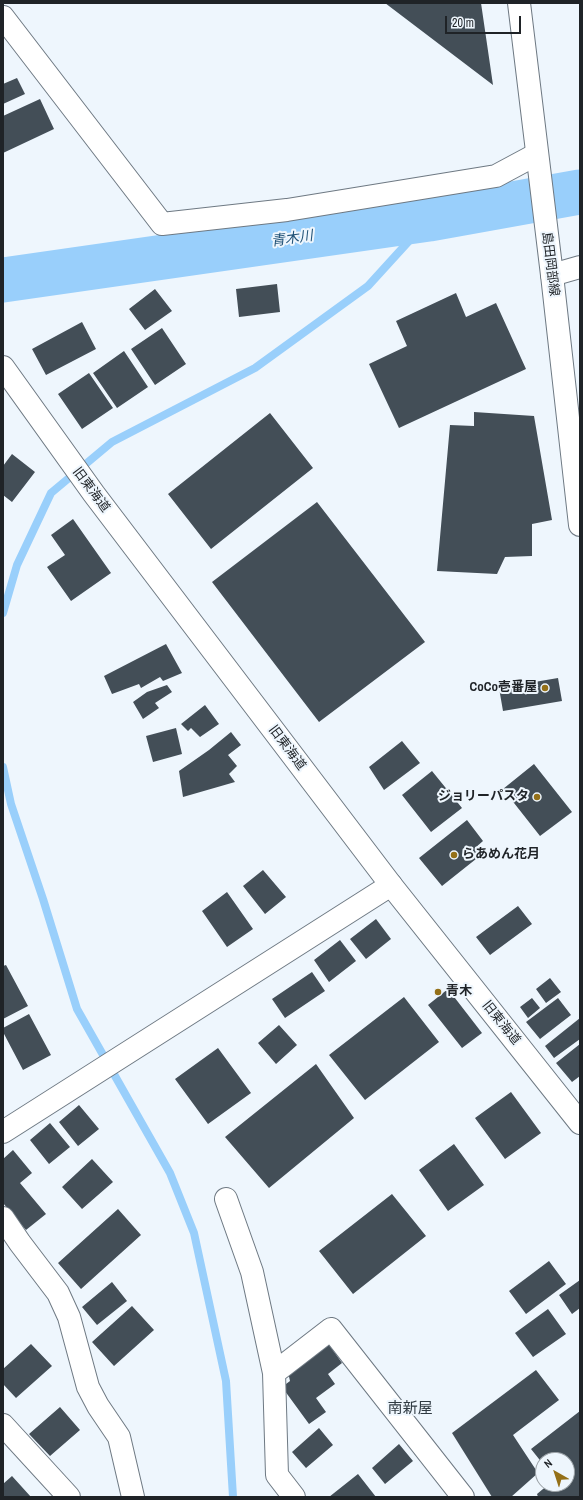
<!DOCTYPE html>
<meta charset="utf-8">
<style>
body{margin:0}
#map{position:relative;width:583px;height:1500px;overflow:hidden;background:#eef6fd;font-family:"Archivo Narrow",sans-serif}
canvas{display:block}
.frame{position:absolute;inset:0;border:4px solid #1f2327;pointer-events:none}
.north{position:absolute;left:535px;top:1452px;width:40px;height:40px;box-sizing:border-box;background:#eef6fd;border:1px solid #9ba2a7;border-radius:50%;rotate:321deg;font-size:11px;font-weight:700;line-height:16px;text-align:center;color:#1f2327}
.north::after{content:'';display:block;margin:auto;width:14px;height:18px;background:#947018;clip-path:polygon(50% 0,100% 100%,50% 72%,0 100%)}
.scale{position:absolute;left:445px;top:16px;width:76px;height:18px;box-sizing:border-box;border:2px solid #1f2327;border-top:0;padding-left:5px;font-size:12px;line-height:14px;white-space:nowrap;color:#1f2327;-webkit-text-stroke:3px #eef6fd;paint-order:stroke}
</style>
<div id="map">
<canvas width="583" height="1500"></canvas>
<div class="frame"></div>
<div class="north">N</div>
<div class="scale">20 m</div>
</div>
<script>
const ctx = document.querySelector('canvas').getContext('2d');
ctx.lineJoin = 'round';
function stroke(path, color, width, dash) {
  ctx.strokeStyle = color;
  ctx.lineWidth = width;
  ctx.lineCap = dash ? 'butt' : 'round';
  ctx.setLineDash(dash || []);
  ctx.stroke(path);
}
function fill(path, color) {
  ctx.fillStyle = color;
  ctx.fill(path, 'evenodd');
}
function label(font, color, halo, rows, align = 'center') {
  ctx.font = font + ' "Archivo Narrow","Noto Sans JP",sans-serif';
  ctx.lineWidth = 4;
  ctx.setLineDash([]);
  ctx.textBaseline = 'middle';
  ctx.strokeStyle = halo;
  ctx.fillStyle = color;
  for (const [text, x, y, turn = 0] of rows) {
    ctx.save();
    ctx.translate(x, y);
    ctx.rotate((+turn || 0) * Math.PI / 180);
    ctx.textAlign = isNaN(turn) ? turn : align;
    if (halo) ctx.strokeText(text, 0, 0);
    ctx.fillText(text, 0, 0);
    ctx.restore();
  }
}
const stream = new Path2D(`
 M 3,613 L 17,565 L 51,493 L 112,442 L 255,368 L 368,286 L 429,219
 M 3,767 L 11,804 L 43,899 L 77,1009 L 170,1173 L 194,1233 L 226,1381 L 233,1497`);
const river = new Path2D(`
 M 3,280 L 429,219 L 580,192`);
const building = new Path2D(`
 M 385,3 L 481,3 L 493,85 Z
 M 17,78 L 25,94 L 3,104 L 3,84 Z
 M 40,99 L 54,129 L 3,153 L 3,116 Z
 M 277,284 L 280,312 L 239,317 L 236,289 Z
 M 155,289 L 172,311 L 145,330 L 129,309 Z
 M 456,293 L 466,317 L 496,303 L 526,369 L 399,428 L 369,364 L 407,346 L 396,321 Z
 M 82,322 L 96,349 L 46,375 L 32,349 Z
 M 162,328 L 186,364 L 155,385 L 131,349 Z
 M 124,351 L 148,387 L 117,408 L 93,373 Z
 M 89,373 L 113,408 L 82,429 L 58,394 Z
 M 474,412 L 534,416 L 552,520 L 532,524 L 532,556 L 505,557 L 497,574 L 437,571 L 450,425 L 474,426 Z
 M 270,413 L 313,468 L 211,549 L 168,494 Z
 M 12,454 L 35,472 L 12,502 L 3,495 L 3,466 Z
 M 317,502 L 425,642 L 319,722 L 212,582 Z
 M 73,519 L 111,573 L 71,601 L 47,567 L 65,555 L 51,535 Z
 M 166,644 L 182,673 L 163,681 L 160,677 L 141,688 L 139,684 L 112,694 L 104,676 Z
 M 558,678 L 562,701 L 503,711 L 499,688 Z
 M 167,685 L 172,692 L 155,703 L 159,708 L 143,719 L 133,702 L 147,692 Z
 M 205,705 L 219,724 L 200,737 L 191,728 L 188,731 L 181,724 Z
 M 176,728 L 182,754 L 153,762 L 146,736 Z
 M 231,732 L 241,745 L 228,755 L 237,766 L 229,774 L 235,782 L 183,797 L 179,771 L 209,750 Z
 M 402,741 L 420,763 L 384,790 L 369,767 Z
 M 534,764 L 572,812 L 540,836 L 503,789 Z
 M 432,771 L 462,808 L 431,832 L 402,795 Z
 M 467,820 L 483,841 L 475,848 L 481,855 L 442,886 L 419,858 Z
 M 263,870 L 286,897 L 265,914 L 243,886 Z
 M 227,892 L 253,929 L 227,947 L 202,911 Z
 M 518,906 L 532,924 L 490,955 L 476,937 Z
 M 376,919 L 391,939 L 366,959 L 350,939 Z
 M 340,940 L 356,961 L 329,982 L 314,960 Z
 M 6,965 L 28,1006 L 3,1019 L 3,966 Z
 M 312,972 L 325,991 L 285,1018 L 272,999 Z
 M 550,978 L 561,992 L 546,1003 L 536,989 Z
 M 448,989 L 482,1033 L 462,1048 L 428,1005 Z
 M 404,997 L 439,1042 L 365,1100 L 329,1055 Z
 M 532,998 L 540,1008 L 528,1018 L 520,1007 Z
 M 558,998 L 571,1015 L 540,1039 L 526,1022 Z
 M 29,1014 L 51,1055 L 23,1070 L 3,1032 L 3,1028 Z
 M 580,1018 L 580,1039 L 554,1058 L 545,1046 Z
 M 279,1025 L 297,1045 L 276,1064 L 258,1043 Z
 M 580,1044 L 580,1076 L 572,1082 L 556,1063 Z
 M 218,1048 L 251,1093 L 208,1124 L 175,1079 Z
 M 316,1064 L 354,1118 L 269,1188 L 225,1137 Z
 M 511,1092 L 541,1133 L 505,1159 L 475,1118 Z
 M 79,1105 L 99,1129 L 78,1146 L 59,1122 Z
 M 50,1123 L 70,1147 L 49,1164 L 30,1140 Z
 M 454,1144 L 484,1185 L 448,1211 L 419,1170 Z
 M 13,1150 L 32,1173 L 20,1183 L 46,1214 L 26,1230 L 3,1203 L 3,1159 Z
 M 92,1159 L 113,1182 L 82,1209 L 62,1187 Z
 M 392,1194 L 426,1236 L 353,1294 L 319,1251 Z
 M 118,1209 L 141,1235 L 81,1289 L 58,1263 Z
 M 549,1261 L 566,1284 L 526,1314 L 509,1291 Z
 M 580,1280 L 580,1308 L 572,1314 L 559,1295 Z
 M 112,1282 L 127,1301 L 97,1325 L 82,1307 Z
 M 132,1306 L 154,1330 L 114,1366 L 92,1342 Z
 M 548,1309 L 566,1334 L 533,1357 L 515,1333 Z
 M 328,1343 L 342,1363 L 328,1374 L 335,1384 L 316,1398 L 326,1412 L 309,1424 L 282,1387 L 290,1381 L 288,1372 Z
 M 31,1344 L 52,1366 L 16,1398 L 3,1384 L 3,1369 Z
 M 536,1370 L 559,1400 L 513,1435 L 538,1473 L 511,1497 L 492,1497 L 452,1433 Z
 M 60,1407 L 80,1430 L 50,1456 L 29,1434 Z
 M 580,1411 L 580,1497 L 538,1497 L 537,1494 L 549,1484 L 567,1484 L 567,1460 L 543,1460 L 543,1464 L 531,1449 Z
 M 319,1428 L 333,1445 L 306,1468 L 292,1452 Z
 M 399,1444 L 413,1461 L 385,1484 L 372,1468 Z
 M 358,1474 L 376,1497 L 329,1497 Z
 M 12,1476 L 31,1497 L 3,1497 L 3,1484 Z`);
const minor = new Path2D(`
 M 3,17 L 162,224 L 287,210 L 496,176 L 537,154
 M 3,1132 L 391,885
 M 226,1199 L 252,1272 L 274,1373 L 277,1475 L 294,1497
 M 3,1218 L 20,1243 L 58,1293 L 69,1317 L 88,1387 L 98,1406 L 119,1437 L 133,1497
 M 274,1373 L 331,1329 L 463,1497
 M 3,1425 L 69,1497`);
const tertiary = new Path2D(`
 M 552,275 L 580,267
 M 3,367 L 94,494 L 391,885 L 580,1123`);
const secondary = new Path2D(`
 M 519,3 L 552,275 L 580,525`);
const markers = [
 [545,688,4,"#947018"],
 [537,797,4,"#947018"],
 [454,855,4,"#947018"],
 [438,992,4,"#947018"]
];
const streetNames = [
 ["島田岡部線",550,264,83],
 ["旧東海道",91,490,53],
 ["旧東海道",287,748,53],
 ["旧東海道",501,1023,51]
];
const poiNames = [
 ["CoCo壱番屋",537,688],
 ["ジョリーパスタ",529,797],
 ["らあめん花月",462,855,"left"],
 ["青木",446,992,"left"]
];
const waterNames = [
 ["青木川",292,239,-8]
];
const quarterNames = [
 ["南新屋",410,1409]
];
stroke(stream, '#99cffb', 8);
stroke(river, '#99cffb', 45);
fill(building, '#434e57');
stroke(minor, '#6e7983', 24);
stroke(tertiary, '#6e7983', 24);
stroke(secondary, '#6e7983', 24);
stroke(minor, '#fff', 22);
stroke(tertiary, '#fff', 22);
stroke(secondary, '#fff', 22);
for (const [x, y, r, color] of markers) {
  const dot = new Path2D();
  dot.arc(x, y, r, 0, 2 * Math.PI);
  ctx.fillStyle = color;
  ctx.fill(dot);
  stroke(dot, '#eef6fd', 1.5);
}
label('13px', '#1f2327', '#eef6fd', streetNames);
label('bold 13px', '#1f2327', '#eef6fd', poiNames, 'right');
label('italic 14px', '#225378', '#eef6fd', waterNames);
label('15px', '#2f3a42', '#eef6fd', quarterNames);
</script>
